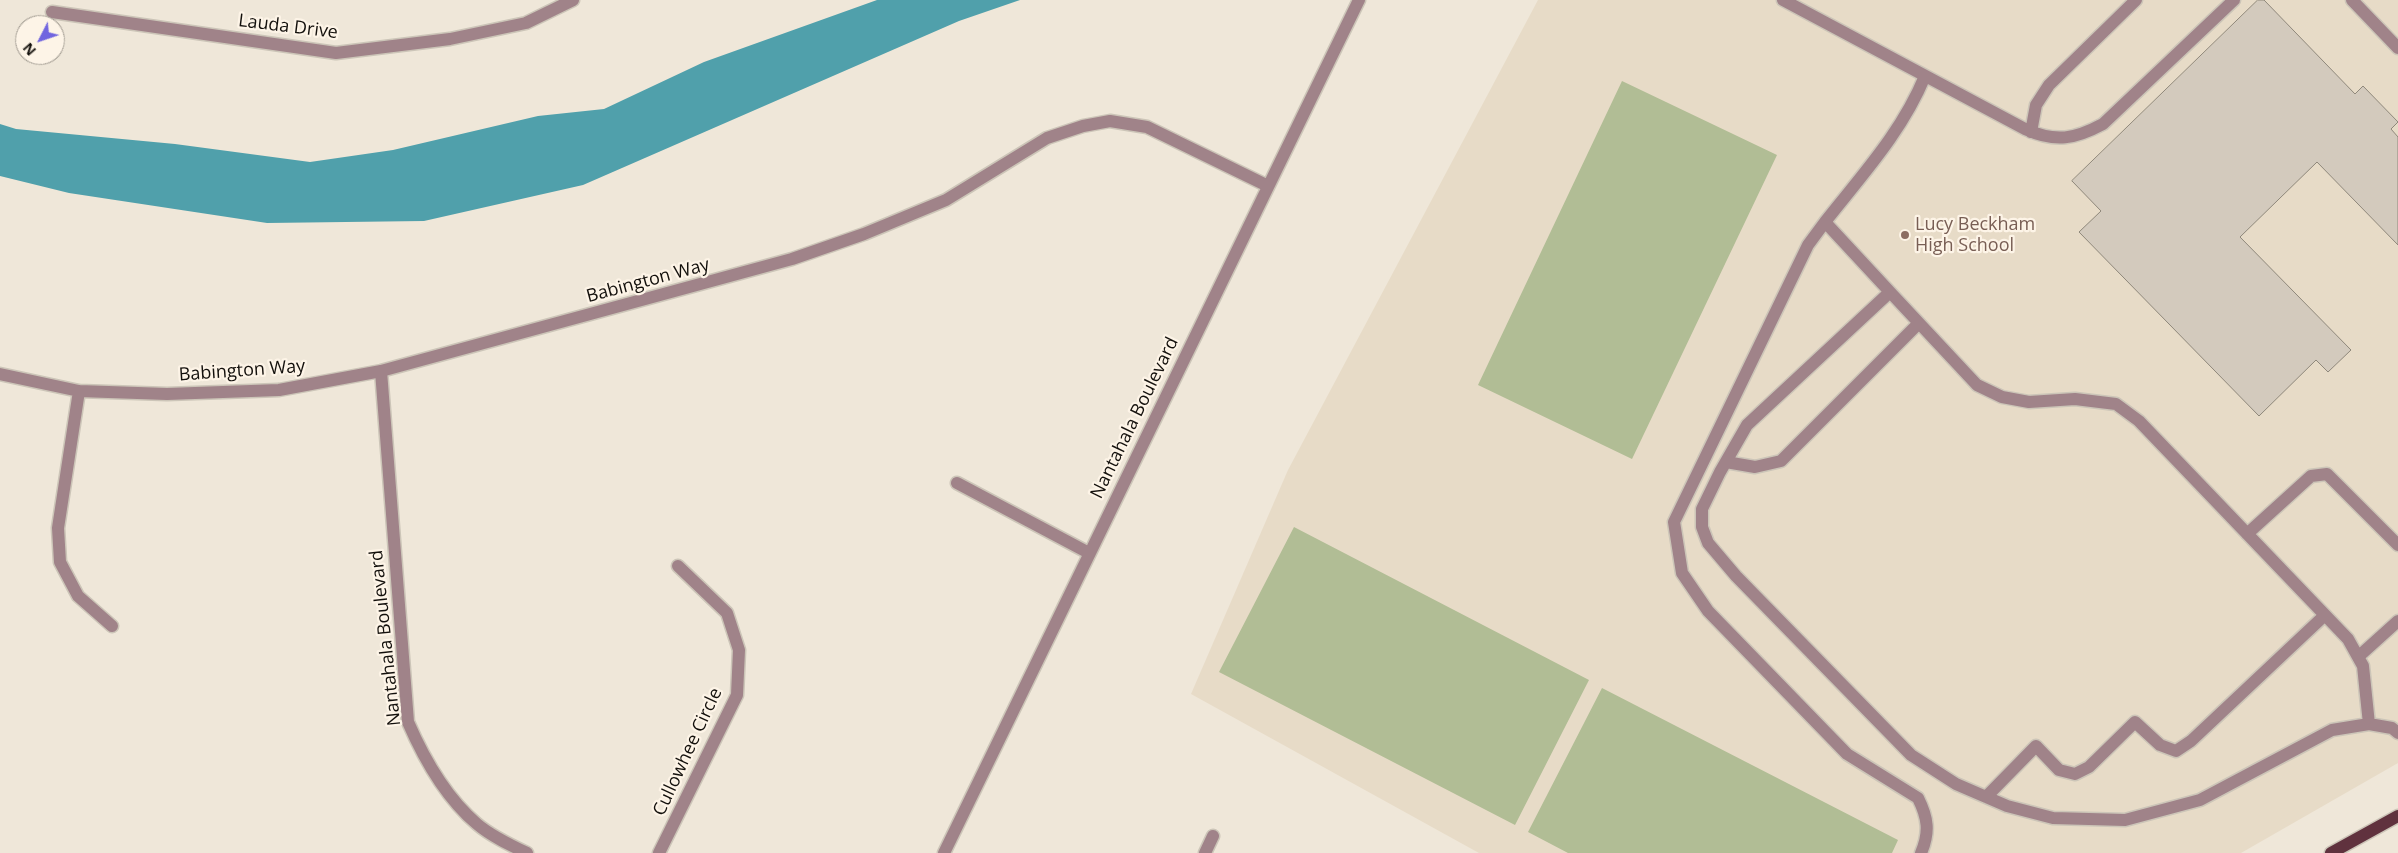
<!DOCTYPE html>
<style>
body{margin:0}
#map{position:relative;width:2398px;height:853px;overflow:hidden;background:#efe7d9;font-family:"Open Sans",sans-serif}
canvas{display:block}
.north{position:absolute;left:15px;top:15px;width:50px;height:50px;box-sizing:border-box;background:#fdf4e7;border:1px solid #9f998f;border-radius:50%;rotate:229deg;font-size:14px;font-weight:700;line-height:20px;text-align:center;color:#13100c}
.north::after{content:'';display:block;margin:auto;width:18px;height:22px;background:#7165df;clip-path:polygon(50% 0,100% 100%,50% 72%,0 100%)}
</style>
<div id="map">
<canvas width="2398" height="853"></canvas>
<div class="north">N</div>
</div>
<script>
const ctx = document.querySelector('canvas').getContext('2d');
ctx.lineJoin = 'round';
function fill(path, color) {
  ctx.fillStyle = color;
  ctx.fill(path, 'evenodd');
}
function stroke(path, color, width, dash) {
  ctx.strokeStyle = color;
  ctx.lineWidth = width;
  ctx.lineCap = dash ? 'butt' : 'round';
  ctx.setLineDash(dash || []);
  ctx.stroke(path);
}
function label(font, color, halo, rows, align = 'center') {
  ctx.font = font + ' "Open Sans",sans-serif';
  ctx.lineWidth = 4.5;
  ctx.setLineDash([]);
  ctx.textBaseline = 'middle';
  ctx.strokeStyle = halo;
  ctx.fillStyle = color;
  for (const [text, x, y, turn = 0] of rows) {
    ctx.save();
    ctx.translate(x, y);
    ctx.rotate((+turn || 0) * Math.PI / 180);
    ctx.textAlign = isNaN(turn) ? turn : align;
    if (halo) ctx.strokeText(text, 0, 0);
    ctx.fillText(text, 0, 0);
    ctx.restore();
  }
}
const built = new Path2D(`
 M 1538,0 L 2398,0 L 2398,763 L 2241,853 L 1479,853 L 1191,694 L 1288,470 Z`);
const green = new Path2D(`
 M 1622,81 L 1777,155 L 1632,459 L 1478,385 Z
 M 1294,527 L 1589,680 L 1515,825 L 1219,672 Z
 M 1602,688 L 1898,840 L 1892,853 L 1568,853 L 1528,832 Z`);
const water = new Path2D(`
 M 877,0 L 1020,0 L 959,21 L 583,185 L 424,221 L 267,223 L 69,193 L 0,176 L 0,124 L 16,129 L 175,144 L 310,162 L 393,150 L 538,116 L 604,109 L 704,62 Z`);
const building = new Path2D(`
 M 2258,0 L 2264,0 L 2355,94 L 2363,86 L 2398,122 L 2391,129 L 2398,137 L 2398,245 L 2317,162 L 2240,237 L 2351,350 L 2328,372 L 2316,360 L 2259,416 L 2079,232 L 2101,211 L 2072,181 Z`);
const minor = new Path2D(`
 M 1783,0 L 2025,129 C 2056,143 2075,139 2103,124 L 2234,0
 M 2352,0 L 2398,48
 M 52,12 L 336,53 L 450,39 L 526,23 L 573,0
 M 2031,132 L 2036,105 L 2049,85 L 2136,0
 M 1825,222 L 1808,245 L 1674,522 L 1682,573 L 1708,611 L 1847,754 L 1918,798 C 1928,818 1930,832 1921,853
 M 1890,292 L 1825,222 C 1862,175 1902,132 1925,76
 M 381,371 L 408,722 C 424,759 445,797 477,824 C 491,836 510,845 527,853
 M 0,374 L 79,391 L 167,394 L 279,390 L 381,371 L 792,259 L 864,234 L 946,200 L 1047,138 L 1083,126 L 1110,121 L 1147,127 L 1268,186
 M 79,391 L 58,528 L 60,562 L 78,596 L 112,626
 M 1726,462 L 1755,467 L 1781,461 L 1919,323
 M 957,483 L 1089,553
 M 2247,534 L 2311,476 L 2327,474 L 2398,545
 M 2358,657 L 2398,621
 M 2369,724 L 2363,666 L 2348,639 L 2139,421 L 2116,404 L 2075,399 L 2029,402 L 2002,397 L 1977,385 L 1890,292 L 1747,425 L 1720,472 L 1702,509 L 1702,527 L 1708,543 L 1736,576 L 1911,755 L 1956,784 L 2007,806 L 2053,818 L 2125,820 L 2200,800 L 2332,730 L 2369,724 L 2392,728 L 2398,733
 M 1986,797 L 2036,746 L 2059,770 L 2075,774 L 2089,767 L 2135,722 L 2160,745 L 2176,751 L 2191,741 L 2325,615
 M 659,853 L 737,695 L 739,650 L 727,613 L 678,566
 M 944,853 L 1359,0
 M 1205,853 L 1213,836`);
const major = new Path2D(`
 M 2331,853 L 2398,816`);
const markers = [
 [1905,235,5,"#8d6e63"]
];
const streetNames = [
 ["Lauda Drive",288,27,7],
 ["Babington Way",648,281,-15],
 ["Babington Way",242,371,-4],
 ["Nantahala Boulevard",1135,418,-64],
 ["Nantahala Boulevard",386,638,-96],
 ["Cullowhee Circle",688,752,-65]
];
const educationNames = [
 ["Lucy Beckham",1915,225],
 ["High School",1915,246]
];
fill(built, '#e7dbc7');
fill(green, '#b1bd95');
fill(water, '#50a0ab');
fill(building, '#d3cabd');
stroke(building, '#8f887b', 1);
stroke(minor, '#ccc5b8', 15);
stroke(major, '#ccc5b8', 15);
stroke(minor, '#a08389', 12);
stroke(major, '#60323e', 12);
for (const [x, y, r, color] of markers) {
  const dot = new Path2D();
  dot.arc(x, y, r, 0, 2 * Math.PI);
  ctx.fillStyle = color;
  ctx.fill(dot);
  stroke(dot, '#fdf4e7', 2);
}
label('18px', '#13100c', '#fdf4e7', streetNames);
label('18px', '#785e54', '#fdf4e7', educationNames, 'left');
</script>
